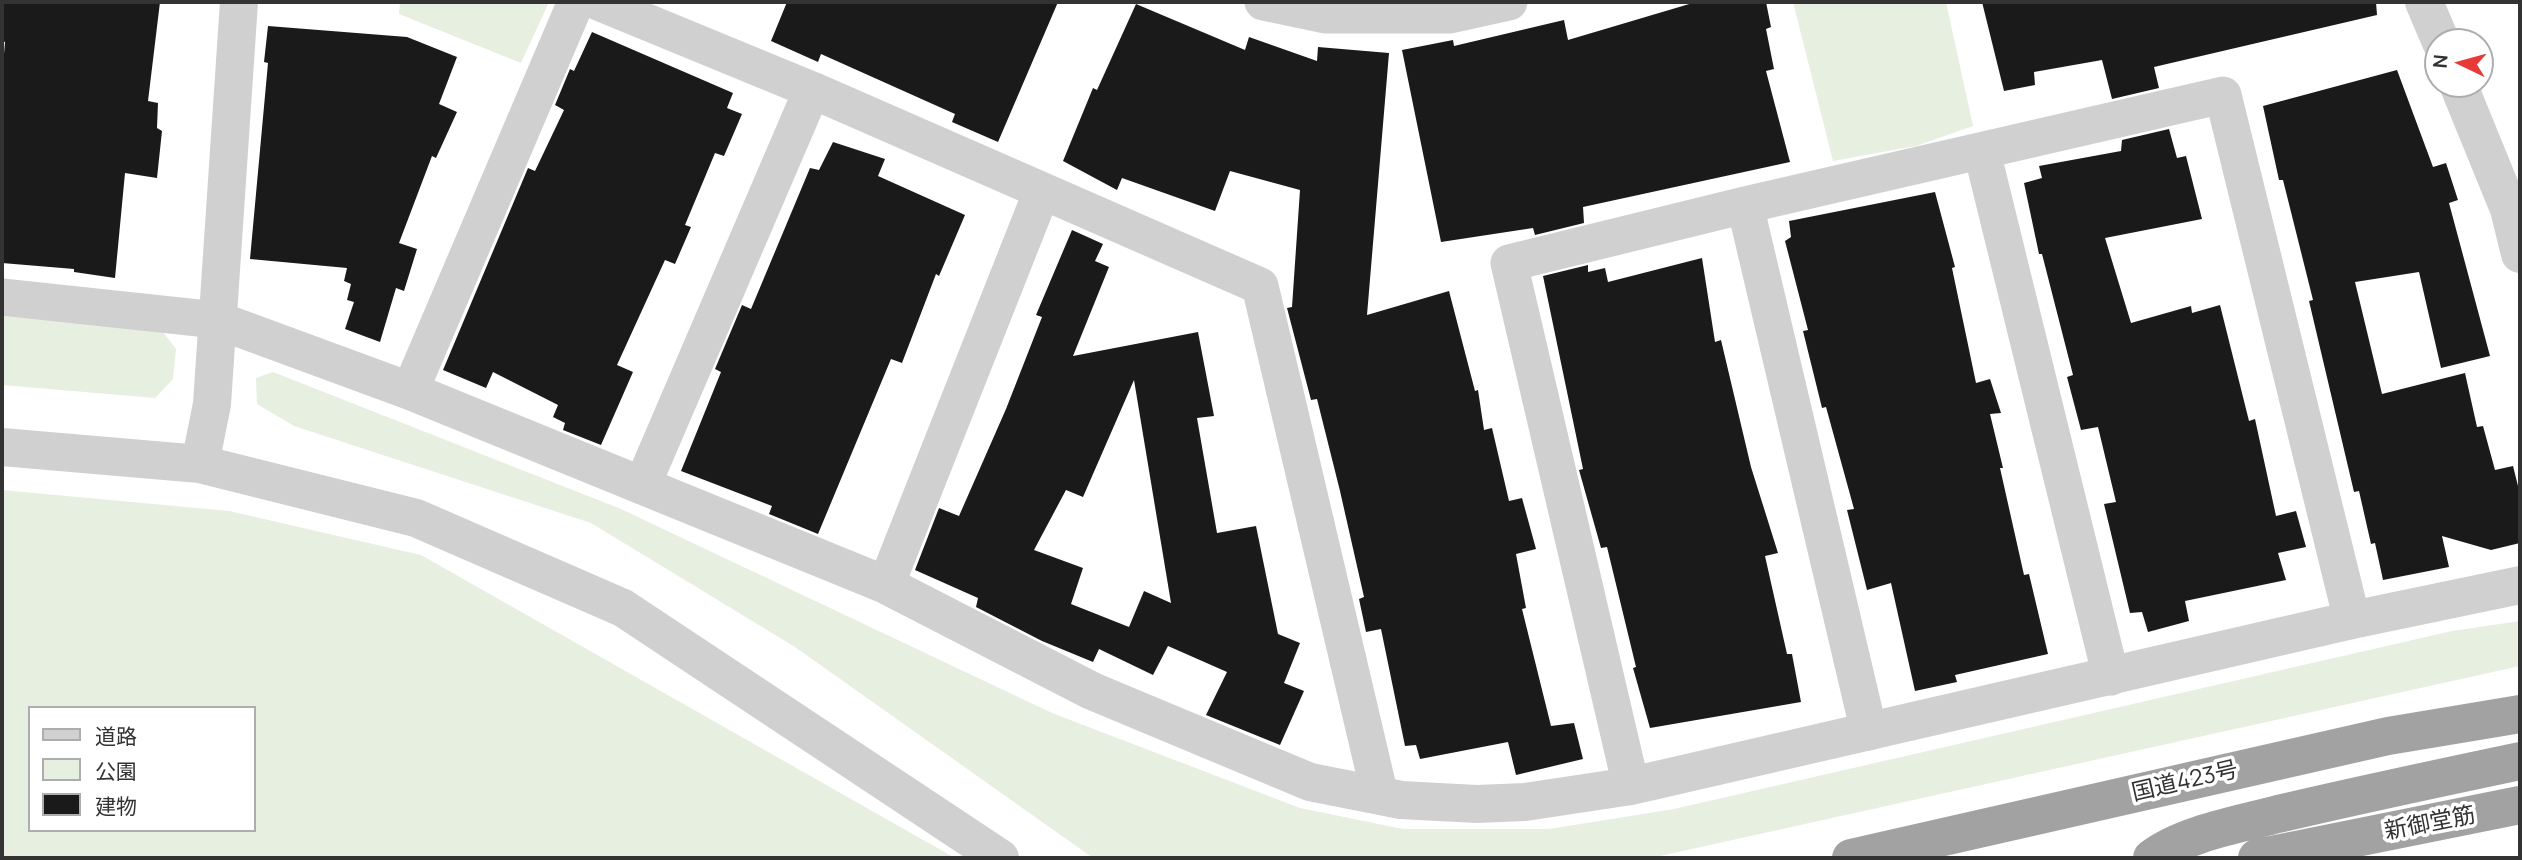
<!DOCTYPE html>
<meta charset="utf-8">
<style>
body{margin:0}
#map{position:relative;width:2522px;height:860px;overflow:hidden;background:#fff;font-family:Manrope,"Noto Sans JP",sans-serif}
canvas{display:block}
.frame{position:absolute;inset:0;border:4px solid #333;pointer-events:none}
.legend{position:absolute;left:28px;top:706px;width:228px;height:126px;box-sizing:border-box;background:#fff;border:2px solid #adadad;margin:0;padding:9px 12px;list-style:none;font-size:21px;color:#333}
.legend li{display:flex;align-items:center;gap:14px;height:35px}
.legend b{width:35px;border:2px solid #adadad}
.north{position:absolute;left:2424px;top:28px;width:70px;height:70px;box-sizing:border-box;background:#fff;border:2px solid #adadad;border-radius:50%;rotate:275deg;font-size:19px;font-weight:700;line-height:28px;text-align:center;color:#333}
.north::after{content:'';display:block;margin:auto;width:24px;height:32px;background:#e73a37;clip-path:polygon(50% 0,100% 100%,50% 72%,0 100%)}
</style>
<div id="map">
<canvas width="2522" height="860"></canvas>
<div class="frame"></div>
<ul class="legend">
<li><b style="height:9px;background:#d0d0d0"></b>道路</li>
<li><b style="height:19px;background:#e7efe1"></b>公園</li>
<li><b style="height:19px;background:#1a1a1a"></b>建物</li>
</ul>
<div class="north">N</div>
</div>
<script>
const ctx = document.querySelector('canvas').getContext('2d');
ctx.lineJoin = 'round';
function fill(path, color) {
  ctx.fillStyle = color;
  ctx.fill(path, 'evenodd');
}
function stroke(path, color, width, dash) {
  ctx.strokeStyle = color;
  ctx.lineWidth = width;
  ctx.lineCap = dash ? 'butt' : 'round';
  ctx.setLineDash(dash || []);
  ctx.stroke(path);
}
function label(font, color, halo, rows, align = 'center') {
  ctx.font = font + ' Manrope,"Noto Sans JP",sans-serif';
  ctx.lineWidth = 7;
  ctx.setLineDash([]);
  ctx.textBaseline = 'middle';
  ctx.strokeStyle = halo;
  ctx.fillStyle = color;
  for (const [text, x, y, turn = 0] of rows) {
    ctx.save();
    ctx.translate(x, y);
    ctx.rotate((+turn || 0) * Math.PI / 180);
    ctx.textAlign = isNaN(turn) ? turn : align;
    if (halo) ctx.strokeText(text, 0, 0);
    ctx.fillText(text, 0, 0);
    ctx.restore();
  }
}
const green = new Path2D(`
 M 400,2 L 549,2 L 521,63 L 399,14 Z
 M 1793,2 L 1946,2 L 1973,126 L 1916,146 L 1833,161 Z
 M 2,315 L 160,328 L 176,349 L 173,379 L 155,398 L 2,385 Z
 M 273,372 L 621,509 L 1052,713 L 1300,808 L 1403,829 L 1549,829 L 1674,809 L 2452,631 L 2520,621 L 2520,666 L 1651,858 L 1093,858 L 795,647 L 591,523 L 294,426 L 257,404 L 256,378 Z
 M 2,490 L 229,511 L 421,555 L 955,858 L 2,858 ZM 30,708 L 254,708 L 254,830 L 30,830 Z`);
const building = new Path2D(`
 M 2,2 L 160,2 L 148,101 L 158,103 L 157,128 L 162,131 L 157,178 L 125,173 L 115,278 L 74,272 L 74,269 L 2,263 L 2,77 L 5,42 L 2,41 Z
 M 787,2 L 1058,2 L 998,142 L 952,122 L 955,114 L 821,54 L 818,62 L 771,41 Z
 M 1696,2 L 1766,2 L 1771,27 L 1766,29 L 1774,69 L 1766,71 L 1790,162 L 1583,207 L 1584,223 L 1535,235 L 1533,228 L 1441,242 L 1402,50 L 1453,40 L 1454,46 L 1564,20 L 1568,40 Z
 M 1982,2 L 2376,2 L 2377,15 L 2154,67 L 2159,88 L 2112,99 L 2102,60 L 2034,72 L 2035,85 L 2004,91 Z
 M 1136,4 L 1245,50 L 1249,37 L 1317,61 L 1318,47 L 1389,53 L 1367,315 L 1449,291 L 1475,391 L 1478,390 L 1484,430 L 1492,428 L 1509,501 L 1522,498 L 1536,549 L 1516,554 L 1526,608 L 1522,609 L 1551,726 L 1574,723 L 1583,759 L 1516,775 L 1508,742 L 1420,759 L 1416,745 L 1405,746 L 1381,629 L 1366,632 L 1359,599 L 1364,597 L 1340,491 L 1317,399 L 1311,400 L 1287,308 L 1292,307 L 1300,190 L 1230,171 L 1215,211 L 1122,178 L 1117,190 L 1063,161 L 1093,88 L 1097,90 Z
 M 268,26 L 407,37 L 457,57 L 439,104 L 457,112 L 436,158 L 432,156 L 399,243 L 417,249 L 404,291 L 396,288 L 380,342 L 345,329 L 354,302 L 347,300 L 351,284 L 344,281 L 347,268 L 250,259 L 268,63 L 264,62 Z
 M 592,32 L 733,93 L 727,108 L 742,114 L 724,156 L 715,153 L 685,225 L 691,227 L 675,264 L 665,260 L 617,365 L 633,372 L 601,445 L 563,430 L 565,423 L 553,417 L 558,405 L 493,372 L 486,388 L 443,370 L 528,168 L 535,171 L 564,110 L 555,105 L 570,69 L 574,71 Z
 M 2397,70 L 2433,167 L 2446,163 L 2458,200 L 2449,203 L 2490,356 L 2441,368 L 2419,272 L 2355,282 L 2382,394 L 2465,373 L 2477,427 L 2483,426 L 2495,470 L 2513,466 L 2520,494 L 2520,543 L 2491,550 L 2442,536 L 2449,567 L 2383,580 L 2375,543 L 2371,544 L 2359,491 L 2354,492 L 2309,301 L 2313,300 L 2283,180 L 2279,180 L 2263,106 Z
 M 2169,129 L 2177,158 L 2186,156 L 2202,219 L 2105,238 L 2131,323 L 2191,306 L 2192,313 L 2220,305 L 2249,421 L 2255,419 L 2276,516 L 2296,511 L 2306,547 L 2278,553 L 2286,580 L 2185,601 L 2189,621 L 2148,632 L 2142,612 L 2130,613 L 2104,504 L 2116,502 L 2098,427 L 2081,430 L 2067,377 L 2073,375 L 2042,254 L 2039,254 L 2024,183 L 2042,178 L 2039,166 L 2121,151 L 2122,140 Z
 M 833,142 L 885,159 L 878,176 L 965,215 L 939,276 L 936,274 L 902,363 L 891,359 L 818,534 L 769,514 L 772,506 L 681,471 L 721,372 L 715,369 L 742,305 L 751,309 L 810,168 L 819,170 Z
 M 1935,192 L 1955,267 L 1952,268 L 1976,383 L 1990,379 L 2001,413 L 1990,414 L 2003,468 L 2000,468 L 2024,575 L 2029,574 L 2048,654 L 1955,675 L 1957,682 L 1915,691 L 1891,583 L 1867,590 L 1847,510 L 1854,509 L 1826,407 L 1822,408 L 1803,331 L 1808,330 L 1785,241 L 1791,237 L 1789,221 Z
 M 1072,230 L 1103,244 L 1095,261 L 1109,267 L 1073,356 L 1198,332 L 1214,416 L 1197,418 L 1217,533 L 1256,526 L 1278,634 L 1300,643 L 1284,683 L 1304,691 L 1280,745 L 1206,715 L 1227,672 L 1168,646 L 1153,675 L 1099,649 L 1093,662 L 1042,641 L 976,607 L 978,598 L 915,570 L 939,508 L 959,516 L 1006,409 L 1042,317 L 1036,315 ZM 1134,380 L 1171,603 L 1144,591 L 1129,627 L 1071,604 L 1083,568 L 1034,550 L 1066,490 L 1083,497 Z
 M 1702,258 L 1715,342 L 1721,340 L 1751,467 L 1778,553 L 1765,556 L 1787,654 L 1792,654 L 1801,702 L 1650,728 L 1633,668 L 1636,667 L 1607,547 L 1601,548 L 1579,470 L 1583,469 L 1543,276 L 1588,265 L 1588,272 L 1605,268 L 1608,282 Z`);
const minor = new Path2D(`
 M 598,2 L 812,90 L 1260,286 L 1380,796
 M 1263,2 L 1325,15 L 1450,15 L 1509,2
 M 1982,152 L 2111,677
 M 1745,205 L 1869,732
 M 2,297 L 217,320
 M 410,391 L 576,2
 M 642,486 L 812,90
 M 886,585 L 1042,191
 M 1631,786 L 1509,263 L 1745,205 L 2223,95 L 2352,620`);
const tertiary = new Path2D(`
 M 2424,2 L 2441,42
 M 2458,84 L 2509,209 L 2520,254
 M 217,320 L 410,391 L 886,585 L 1092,691 L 1310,782 L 1401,800 L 1477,804 L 1525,802 L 1631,786 L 2352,620 L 2520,585
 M 2,447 L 200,464 L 416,518 L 623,608 L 1000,858
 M 200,464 L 212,404 L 239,2`);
const trunk = new Path2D(`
 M 1851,858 L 2388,736 L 2520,714
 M 2152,858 C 2183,834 2240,824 2278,814 C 2359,795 2439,778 2520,761
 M 2257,858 L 2520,805`);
const streetNames = [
 ["国道423号",2185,782,-13],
 ["新御堂筋",2430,824,-11]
];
fill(green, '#e7efe1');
fill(building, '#1a1a1a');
stroke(minor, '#d0d0d0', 37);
stroke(tertiary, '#d0d0d0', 38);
stroke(trunk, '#a2a2a2', 38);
label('23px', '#333', '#fff', streetNames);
</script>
